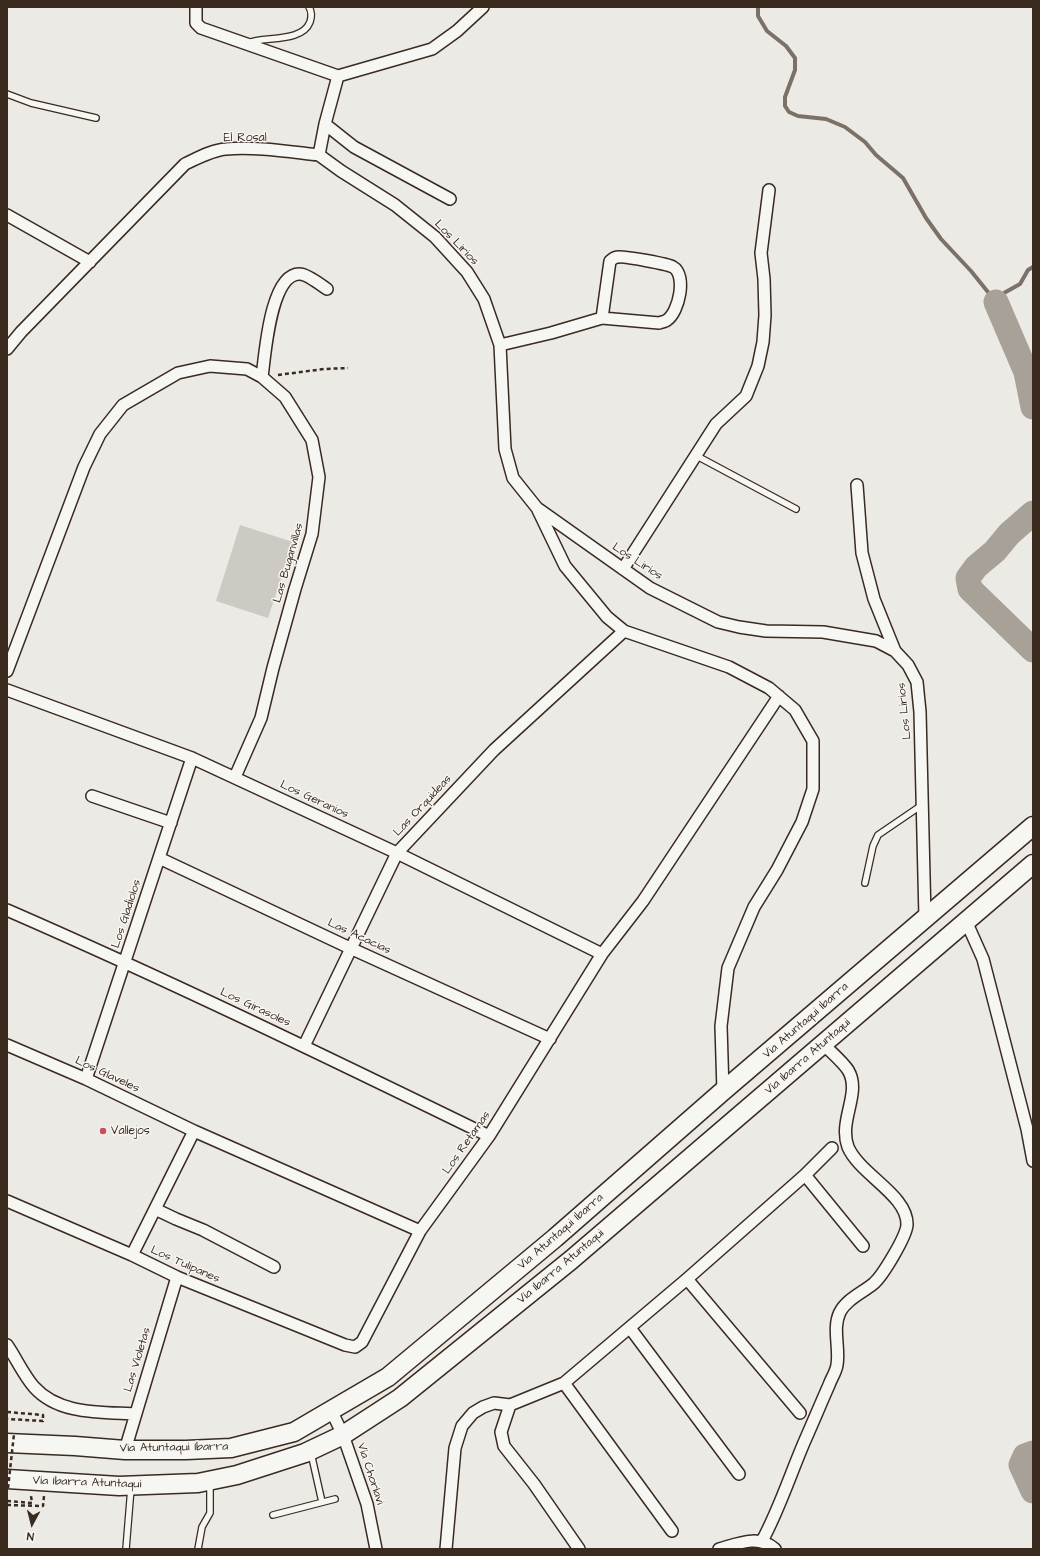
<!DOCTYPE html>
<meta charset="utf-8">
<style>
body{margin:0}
#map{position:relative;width:1040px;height:1556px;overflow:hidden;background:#ebeae5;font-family:"Architects Daughter",sans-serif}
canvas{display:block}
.frame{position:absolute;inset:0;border:8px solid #3b2a1e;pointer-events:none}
.north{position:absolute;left:12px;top:1504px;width:40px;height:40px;-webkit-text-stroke:3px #f6f6f2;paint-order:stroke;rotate:187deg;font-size:11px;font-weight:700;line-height:16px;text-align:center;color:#3b2a1e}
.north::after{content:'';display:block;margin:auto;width:14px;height:18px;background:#3b2a1e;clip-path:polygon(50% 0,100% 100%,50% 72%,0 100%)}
</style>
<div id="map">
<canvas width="1040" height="1556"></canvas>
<div class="frame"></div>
<div class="north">N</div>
</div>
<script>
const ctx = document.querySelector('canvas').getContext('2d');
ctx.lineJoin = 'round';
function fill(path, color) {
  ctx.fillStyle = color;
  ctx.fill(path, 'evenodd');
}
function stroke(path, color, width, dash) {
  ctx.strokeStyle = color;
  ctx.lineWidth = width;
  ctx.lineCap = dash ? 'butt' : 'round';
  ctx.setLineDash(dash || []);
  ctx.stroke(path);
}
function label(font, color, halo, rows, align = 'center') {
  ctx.font = font + ' "Architects Daughter",sans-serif';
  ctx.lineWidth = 3;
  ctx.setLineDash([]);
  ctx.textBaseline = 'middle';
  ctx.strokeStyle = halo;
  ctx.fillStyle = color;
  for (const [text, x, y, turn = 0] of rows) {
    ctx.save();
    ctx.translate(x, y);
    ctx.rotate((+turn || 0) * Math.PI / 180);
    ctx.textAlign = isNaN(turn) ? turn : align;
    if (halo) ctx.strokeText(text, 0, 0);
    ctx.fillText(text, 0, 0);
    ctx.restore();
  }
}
const green = new Path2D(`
 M 240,525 L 293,542 L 268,618 L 216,601 Z`);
const stream = new Path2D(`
 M 758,7 L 758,16 L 767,31 L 786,46 L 795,58 L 795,70 L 785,97 L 785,106 L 789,112 L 798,116 L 826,119 L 845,127 L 865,142 L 876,155 L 903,178 L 926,218 L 941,239 L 971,271 L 996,302 L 1004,293 L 1020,284 L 1028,270 L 1033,267`);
const river = new Path2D(`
 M 996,302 L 1026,372 L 1033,407
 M 1033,513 L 1009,534 L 995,551 L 976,567 L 968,578 L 970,589 L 1033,650
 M 1033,1453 L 1025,1456 L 1021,1465 L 1033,1491`);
const path = new Path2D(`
 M 278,375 L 324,369 L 348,368
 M 7,1412 L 43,1415 L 43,1421 L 7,1419
 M 7,1501 L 32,1503 L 31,1496
 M 7,1505 L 43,1506 L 44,1496`);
const service = new Path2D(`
 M 248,43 C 264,36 302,43 310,22 C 312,16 312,12 309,7
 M 7,94 L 31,103 L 96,118
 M 695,455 L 796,509
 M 865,883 L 873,846 L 878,835 L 922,805
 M 311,1453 L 322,1502
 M 273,1515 L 335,1499
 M 126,1549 L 131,1488
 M 198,1549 L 202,1527 L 210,1513 L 210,1483`);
const minor = new Path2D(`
 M 196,7 L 196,23 L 201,28 L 338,76
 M 325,124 L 354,147 L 450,199
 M 319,155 L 341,171 L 395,205 L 435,237 L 467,272 L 484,299 L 500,345 L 505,449 L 513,478 L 537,508 L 650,588 L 718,622 L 739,627 L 766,631 L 823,632 L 876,641 L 895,651 L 908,665 L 917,682 L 920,712 L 925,918
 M 7,215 L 90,262
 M 500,345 L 551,333 L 602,318 L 659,323 C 661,322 665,322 667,320 C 679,312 687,275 673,267 C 668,264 624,256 618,257 C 614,257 613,259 610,261 L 602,318
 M 7,349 L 21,332 L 185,164 C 198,158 212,150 226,149 C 253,146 291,152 319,155 L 325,124 L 338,76 L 432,49 L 457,31 L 483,7
 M 262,377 C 265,356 270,273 300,274 C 307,274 321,285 327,289
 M 857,485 L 862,553 L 874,599 L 895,651
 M 538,510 L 565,566 L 607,617 L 624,631 L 729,667 L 769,688 L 795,710 L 813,741 L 813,789 L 802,822 L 777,870 L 754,907 L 728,968 L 721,1026 L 723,1091
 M 623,569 L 716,424 L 746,396 L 758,366 L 763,342 L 765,315 L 764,279 L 761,253 L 769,190
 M 7,671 L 84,467 L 100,434 L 123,405 L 178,373 L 210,366 L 247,369 L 262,377 L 285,397 L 312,440 L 319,477 L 312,534 L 295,589 L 273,668 L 261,718 L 235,777
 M 7,690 L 192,758 L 397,853 L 602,954
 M 92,796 L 171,823
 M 159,858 L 350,948 L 550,1039
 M 7,910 C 170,981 329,1058 489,1136
 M 966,921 L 983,959 L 1027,1129 L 1033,1161
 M 7,1045 L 86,1079 L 194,1131 L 420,1231
 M 304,1046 L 397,853 L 494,750 L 624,631
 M 86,1079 L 192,758
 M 805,1175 L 863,1246
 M 7,1201 L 132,1255 L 177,1277 L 345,1345 L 355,1347 L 362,1342 L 420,1231 L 489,1136 L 602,954 L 643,901 L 779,696
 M 155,1209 L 176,1219 L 203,1230 L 274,1267
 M 132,1255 L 194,1131
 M 687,1279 L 800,1413
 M 630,1328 L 739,1474
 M 7,1345 C 16,1358 23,1374 34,1387 C 59,1415 101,1412 136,1414
 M 564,1383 L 672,1531
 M 510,1405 L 501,1432 L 504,1446 L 534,1484 L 579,1549
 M 331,1410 L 343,1435 L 367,1504 L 376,1549
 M 125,1450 L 177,1277
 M 762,1541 C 780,1508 791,1472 806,1438 C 814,1420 821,1403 829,1385 C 831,1379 836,1372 837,1365 C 840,1348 832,1328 840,1312 C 847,1299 862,1293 873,1284 C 882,1277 906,1237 907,1225 C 908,1195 860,1175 848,1147 C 838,1120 862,1093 848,1070 C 842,1061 831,1052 823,1044
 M 446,1549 L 455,1448 L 462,1426 L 473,1413 L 483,1407 L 494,1403 L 510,1405 L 564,1383 L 687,1279 L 805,1175 L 832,1148
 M 719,1549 C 737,1544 758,1534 775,1549`);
const trunk = new Path2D(`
 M 7,1443 L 75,1446 L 125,1450 L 186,1450 L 231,1448 L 294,1432 L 388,1377 L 555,1238 L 723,1091 L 1033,826
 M 7,1479 L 119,1486 L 198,1483 L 237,1475 L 305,1453 L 343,1435 L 400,1398 L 571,1260 L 1033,864`);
const pathBridge = new Path2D(`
 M 8,1488 L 14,1434`);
const markers = [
 [103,1131,4,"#d1495b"]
];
const streetNames = [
 ["El Rosal",245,138],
 ["Los Lirios",456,243,46],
 ["Los Lirios",637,562,33],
 ["Las Buganvillas",289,563,-74],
 ["Los Lirios",905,711,-96],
 ["Los Geranios",314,800,25],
 ["Las Orquideas",423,806,-47],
 ["Los Gladiolos",127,914,-72],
 ["Las Acacias",359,937,25],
 ["Los Girasoles",255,1008,25],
 ["Via Atuntaqui Ibarra",806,1021,-41],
 ["Vía Ibarra Atuntaqui",808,1057,-41],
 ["Los Glaveles",107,1075,25],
 ["Los Retamas",467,1143,-55],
 ["Via Atuntaqui Ibarra",561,1232,-41],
 ["Los Tulipanes",185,1265,24],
 ["Vía Ibarra Atuntaqui",561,1267,-40],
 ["Las Violetas",138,1360,-73],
 ["Via Atuntaqui Ibarra",174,1448,-1],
 ["Vía Chorlavi",370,1474,72],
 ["Vía Ibarra Atuntaqui",87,1483,2]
];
const poiNames = [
 ["Vallejos",111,1131]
];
fill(green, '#cdcac4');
stroke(stream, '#7c7167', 4);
stroke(river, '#a8a198', 25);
stroke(service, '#3b2a1e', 8);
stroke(minor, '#3b2a1e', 14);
stroke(trunk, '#3b2a1e', 21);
stroke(path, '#3b2a1e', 2.5, [4, 3]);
stroke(service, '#f6f6f2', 5.5);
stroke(minor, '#f6f6f2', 11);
stroke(trunk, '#f6f6f2', 18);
stroke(pathBridge, '#3b2a1e', 2.5, [4, 3]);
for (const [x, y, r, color] of markers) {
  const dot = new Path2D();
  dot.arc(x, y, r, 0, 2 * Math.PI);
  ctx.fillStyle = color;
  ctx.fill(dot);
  stroke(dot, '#f6f6f2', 1.5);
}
label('12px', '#3b2a1e', '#f6f6f2', streetNames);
label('12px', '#3b2a1e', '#f6f6f2', poiNames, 'left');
</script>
